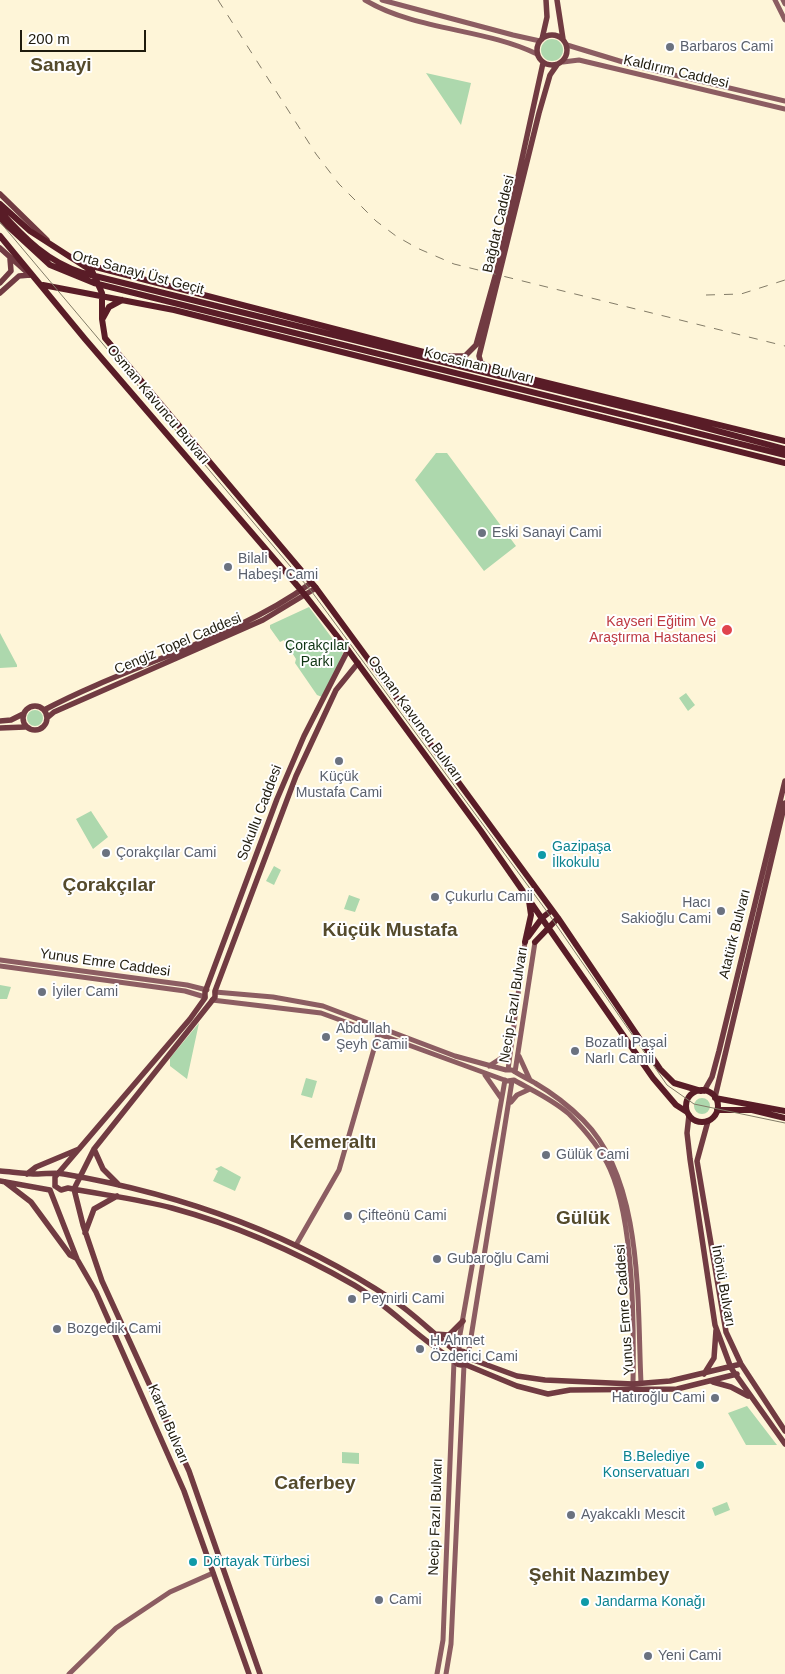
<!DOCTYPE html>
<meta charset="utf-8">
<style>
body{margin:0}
#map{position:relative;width:785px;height:1674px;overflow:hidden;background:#fef5d8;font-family:Helvetica,sans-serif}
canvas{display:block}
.scale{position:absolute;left:20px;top:30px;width:126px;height:22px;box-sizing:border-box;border:2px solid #1f1b0d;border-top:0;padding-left:6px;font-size:15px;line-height:18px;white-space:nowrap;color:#1f1b0d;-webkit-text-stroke:4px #fff;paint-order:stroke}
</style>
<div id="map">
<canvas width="785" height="1674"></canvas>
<div class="scale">200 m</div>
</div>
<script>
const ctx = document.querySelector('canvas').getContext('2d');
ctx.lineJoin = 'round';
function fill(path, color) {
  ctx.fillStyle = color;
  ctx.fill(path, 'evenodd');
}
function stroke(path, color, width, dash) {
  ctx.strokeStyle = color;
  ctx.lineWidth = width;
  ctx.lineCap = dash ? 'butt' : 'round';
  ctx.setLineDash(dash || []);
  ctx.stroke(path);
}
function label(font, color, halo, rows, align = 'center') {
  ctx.font = font + ' Helvetica,sans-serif';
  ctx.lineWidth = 4;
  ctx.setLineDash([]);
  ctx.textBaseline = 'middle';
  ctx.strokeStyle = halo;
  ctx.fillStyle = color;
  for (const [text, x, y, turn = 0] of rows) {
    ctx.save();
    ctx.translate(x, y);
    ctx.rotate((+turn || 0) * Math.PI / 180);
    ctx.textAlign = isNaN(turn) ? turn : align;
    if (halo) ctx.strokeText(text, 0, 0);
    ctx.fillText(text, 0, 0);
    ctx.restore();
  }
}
const green = new Path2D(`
 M541 50a11 11 0 1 1 22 0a11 11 0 1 1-22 0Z
 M 426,73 L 471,83 L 461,125 Z
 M 436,453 L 447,453 L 516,546 L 484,571 L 415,480 Z
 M 309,607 L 343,653 L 326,694 L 322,697 L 317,695 L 295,663 L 296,659 L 284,640 L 280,642 L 270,628 L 270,625 Z
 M 0,633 L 17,665 L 17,667 L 0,668 Z
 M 686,693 L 695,705 L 688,711 L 679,698 Z
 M27 718a8 8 0 1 1 16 0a8 8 0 1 1-16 0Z
 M 91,811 L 108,837 L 93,849 L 76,819 Z
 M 274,866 L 281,870 L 274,885 L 266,881 Z
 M 349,895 L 360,899 L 355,912 L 344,909 Z
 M 0,985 L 11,987 L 7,999 L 0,999 Z
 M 199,1023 L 187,1079 L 170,1066 L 170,1058 Z
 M 306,1078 L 317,1081 L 312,1098 L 301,1095 Z
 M694 1106a8 8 0 1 1 16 0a8 8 0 1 1-16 0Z
 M 221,1166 L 241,1177 L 235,1191 L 213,1181 L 218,1171 L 215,1169 Z
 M 747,1406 L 777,1445 L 746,1445 L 728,1413 Z
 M 342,1452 L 359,1453 L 359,1464 L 342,1463 Z
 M 727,1502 L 730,1510 L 715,1516 L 712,1508 Z`);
const secondary = new Path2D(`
 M 365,0 C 417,31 483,28 537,54
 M 382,0 L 513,35 L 540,41
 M 775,0 L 785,20
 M 783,0 L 785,4
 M 567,45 L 636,66 L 785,101
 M 563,62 L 579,60 L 785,109
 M 0,960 L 187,985 L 207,990
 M 0,966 L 185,991 L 205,997
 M 215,992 L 273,997 L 323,1006 L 455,1056 L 506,1070 L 512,1070 C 519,1075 527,1078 535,1083 C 552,1093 569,1106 583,1120 C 644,1181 637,1302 641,1383
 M 212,1000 L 321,1013 L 507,1081 L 514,1080
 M 519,1056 L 530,1080
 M 489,1066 L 509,1053
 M 508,1070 L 525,942
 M 515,1072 L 535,942
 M 485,1075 L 501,1098
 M 514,1080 C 533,1091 552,1099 569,1114 C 585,1130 601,1149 610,1169 C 634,1222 634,1325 633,1384
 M 511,1102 L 517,1095 L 530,1089
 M 296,1245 L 339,1170 L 378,1035
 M 459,1352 L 459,1340 L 505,1080
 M 468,1356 L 512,1081
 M 69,1674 L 116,1628 L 170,1592 L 213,1573
 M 437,1674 L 443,1640 L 454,1361
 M 446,1674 L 451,1644 L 464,1365`);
const primary = new Path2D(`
 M 557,0 L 563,39
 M537 50a15 15 0 1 1 30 0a15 15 0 1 1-30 0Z
 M 542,39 L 547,17 L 546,0
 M 0,194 L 47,240
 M 0,248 L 30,275
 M 0,283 L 11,271 L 10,259
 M 0,293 L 19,276 L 30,275
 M 446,356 L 465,356 L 476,345 L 500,259 L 543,63
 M 488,366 L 481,363 L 479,356 L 539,113 L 550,75 L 557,65
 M23 718a12 12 0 1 1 24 0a12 12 0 1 1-24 0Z
 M 44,710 C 128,665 235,639 311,583
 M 47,718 L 54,712 L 263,620 L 316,588
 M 0,721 L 11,720 L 23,714
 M 0,728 L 25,727
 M 704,1091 L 712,1077 L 719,1051 L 785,781
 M 715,1097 L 785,803
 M 689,1115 L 687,1133 L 690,1159 L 715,1325 L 731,1368 L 785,1444
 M 708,1121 L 697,1161 L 726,1332 L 741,1364 L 785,1431
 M 94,1149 L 103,1169 L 119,1185
 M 0,1171 C 13,1172 25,1174 38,1174 C 46,1174 56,1172 64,1174 C 181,1194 293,1234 393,1300 C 416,1315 435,1336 457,1352
 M 27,1174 L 36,1167 L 79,1149
 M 0,1181 L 50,1190
 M 5,1182 L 31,1202 L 70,1255 L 76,1258
 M 55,1186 L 55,1177 L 190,1019 L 205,998 L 205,992 L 277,799 L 304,736 L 348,650
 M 55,1186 L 61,1190 L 68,1188 C 103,1195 138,1199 172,1208 C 235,1225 298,1253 354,1285 C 390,1306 418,1339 454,1360
 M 74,1189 L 94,1149 L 215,997 L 215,991 L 296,776 L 336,690 L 358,663
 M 74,1189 L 83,1225 L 102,1281 L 189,1471 L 260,1674
 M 50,1190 L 77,1259 L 96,1292 L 184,1491 L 249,1674
 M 85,1233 L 94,1209 L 117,1196
 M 435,1334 L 449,1335 L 463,1321
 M454 1358a7 7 0 1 1 14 0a7 7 0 1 1-14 0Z
 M 468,1358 L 517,1376 L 545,1380 L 633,1384 L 670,1381 L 741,1364
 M 464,1364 L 517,1386 L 548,1394 L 570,1390 L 677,1389 L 737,1374
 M 704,1374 L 714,1358 L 716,1330
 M 713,1382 L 731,1387 L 748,1396`);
const highway = new Path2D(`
 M 0,204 L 30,231 L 92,271 L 102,293 L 102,319 L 105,338 L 316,588 L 558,918 L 660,1069 L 674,1083 L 701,1091
 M 0,211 C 24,238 48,262 83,273 L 669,418 L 785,449
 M 0,219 L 50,265 L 94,283 L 785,455
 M 0,236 L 85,339 L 301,590 L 348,650 L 481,831 L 653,1078 L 676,1105 L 687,1112
 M 88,265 L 470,364 L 785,441
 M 43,285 L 174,310 L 785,463
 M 103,318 L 109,307 L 122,300
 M 528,937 L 542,918 L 552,910
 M 525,942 L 531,915 L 529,901
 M 535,942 L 558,918
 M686 1106a16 16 0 1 1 32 0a16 16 0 1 1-32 0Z
 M 715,1098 L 785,1111
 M 717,1110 L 752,1110 L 785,1118`);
const tram = new Path2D(`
 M 0,222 L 312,592 L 548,913 L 667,1085 L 694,1104 L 785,1123`);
const rail = new Path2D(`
 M 218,0 L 316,154 L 339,184 L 376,221 L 396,236 L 417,248 L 454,264 L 785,346
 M 706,295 L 741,294 L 785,280`);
const markers = [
 [670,47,5,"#6b7280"],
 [482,533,5,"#6b7280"],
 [228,567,5,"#6b7280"],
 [727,630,6,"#e0444e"],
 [339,761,5,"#6b7280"],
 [106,853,5,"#6b7280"],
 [542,855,5,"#0f9aa8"],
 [435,897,5,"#6b7280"],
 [721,911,5,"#6b7280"],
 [42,992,5,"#6b7280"],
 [326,1037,5,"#6b7280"],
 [575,1051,5,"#6b7280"],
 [546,1155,5,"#6b7280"],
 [348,1216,5,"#6b7280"],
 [437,1259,5,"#6b7280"],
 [352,1299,5,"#6b7280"],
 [57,1329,5,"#6b7280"],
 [420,1349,5,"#6b7280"],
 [715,1398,5,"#6b7280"],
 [700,1465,5,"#0f9aa8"],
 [571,1515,5,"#6b7280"],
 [193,1562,5,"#0f9aa8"],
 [379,1600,5,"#6b7280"],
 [585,1602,5,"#0f9aa8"],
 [648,1656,5,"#6b7280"]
];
const worshipNames = [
 ["Barbaros Cami",680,47],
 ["Eski Sanayi Cami",492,533],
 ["Bilali",238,559],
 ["Habeşi Cami",238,575],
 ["Küçük",339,777,"center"],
 ["Mustafa Cami",339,793,"center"],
 ["Çorakçılar Cami",116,853],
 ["Çukurlu Camii",445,897],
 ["Hacı",711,903,"right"],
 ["Sakioğlu Cami",711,919,"right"],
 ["İyiler Cami",52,992],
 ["Abdullah",336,1029],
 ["Şeyh Camii",336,1045],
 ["Bozatlı Paşaİ",585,1043],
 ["Narlı Camii",585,1059],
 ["Gülük Cami",556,1155],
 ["Çifteönü Cami",358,1216],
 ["Gubaroğlu Cami",447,1259],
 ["Peynirli Cami",362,1299],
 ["Bozgedik Cami",67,1329],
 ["H.Ahmet",430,1341],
 ["Özderici Cami",430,1357],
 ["Hatıroğlu Cami",705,1398,"right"],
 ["Ayakcaklı Mescit",581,1515],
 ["Cami",389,1600],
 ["Yeni Cami",658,1656]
];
const streetNames = [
 ["Kaldırım Caddesi",676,72,13],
 ["Bağdat Caddesi",499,224,-77],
 ["Orta Sanayi Üst Geçit",138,273,15],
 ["Kocasinan Bulvarı",479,366,14],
 ["Osman Kavuncu Bulvarı",158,405,50],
 ["Cengiz Topel Caddesi",178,644,-23],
 ["Osman Kavuncu Bulvarı",415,719,54],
 ["Sokullu Caddesi",260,813,-69],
 ["Atatürk Bulvarı",735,934,-76],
 ["Yunus Emre Caddesi",105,963,8],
 ["Necip Fazıl Bulvarı",514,1005,-81],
 ["İnönü Bulvarı",723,1286,80],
 ["Yunus Emre Caddesi",625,1310,-94],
 ["Kartal Bulvarı",168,1424,67],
 ["Necip Fazıl Bulvarı",436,1517,-88]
];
const healthNames = [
 ["Kayseri Eğitim Ve",716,622],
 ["Araştırma Hastanesi",716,638]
];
const parkNames = [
 ["Çorakçılar",317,646],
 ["Parkı",317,662]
];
const cultureNames = [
 ["Gazipaşa",552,847],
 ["İlkokulu",552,863],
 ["B.Belediye",690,1457,"right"],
 ["Konservatuarı",690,1473,"right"],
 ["Dörtayak Türbesi",203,1562],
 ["Jandarma Konağı",595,1602]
];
const districtNames = [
 ["Sanayi",61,66],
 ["Çorakçılar",109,886],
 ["Küçük Mustafa",390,931],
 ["Kemeraltı",333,1143],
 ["Gülük",583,1219],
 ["Caferbey",315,1484],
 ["Şehit Nazımbey",599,1576]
];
fill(green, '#add8ad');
stroke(secondary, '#8c5d62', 5);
stroke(primary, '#713b42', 5.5);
stroke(highway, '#591c27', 6);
stroke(tram, '#827b67', 1);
stroke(rail, '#827b67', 1, [9, 9]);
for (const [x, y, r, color] of markers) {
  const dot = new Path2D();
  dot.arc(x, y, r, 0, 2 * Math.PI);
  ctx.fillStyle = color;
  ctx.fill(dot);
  stroke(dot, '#fff', 2);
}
label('14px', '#5b616d', '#fff', worshipNames, 'left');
label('14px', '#1f1b0d', '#fff', streetNames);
label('14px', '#be3a42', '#fff', healthNames, 'right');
label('14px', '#0f3412', '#fff', parkNames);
label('14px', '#0d838f', '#fff', cultureNames, 'left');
label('bold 19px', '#544a2b', '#fff', districtNames);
</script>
